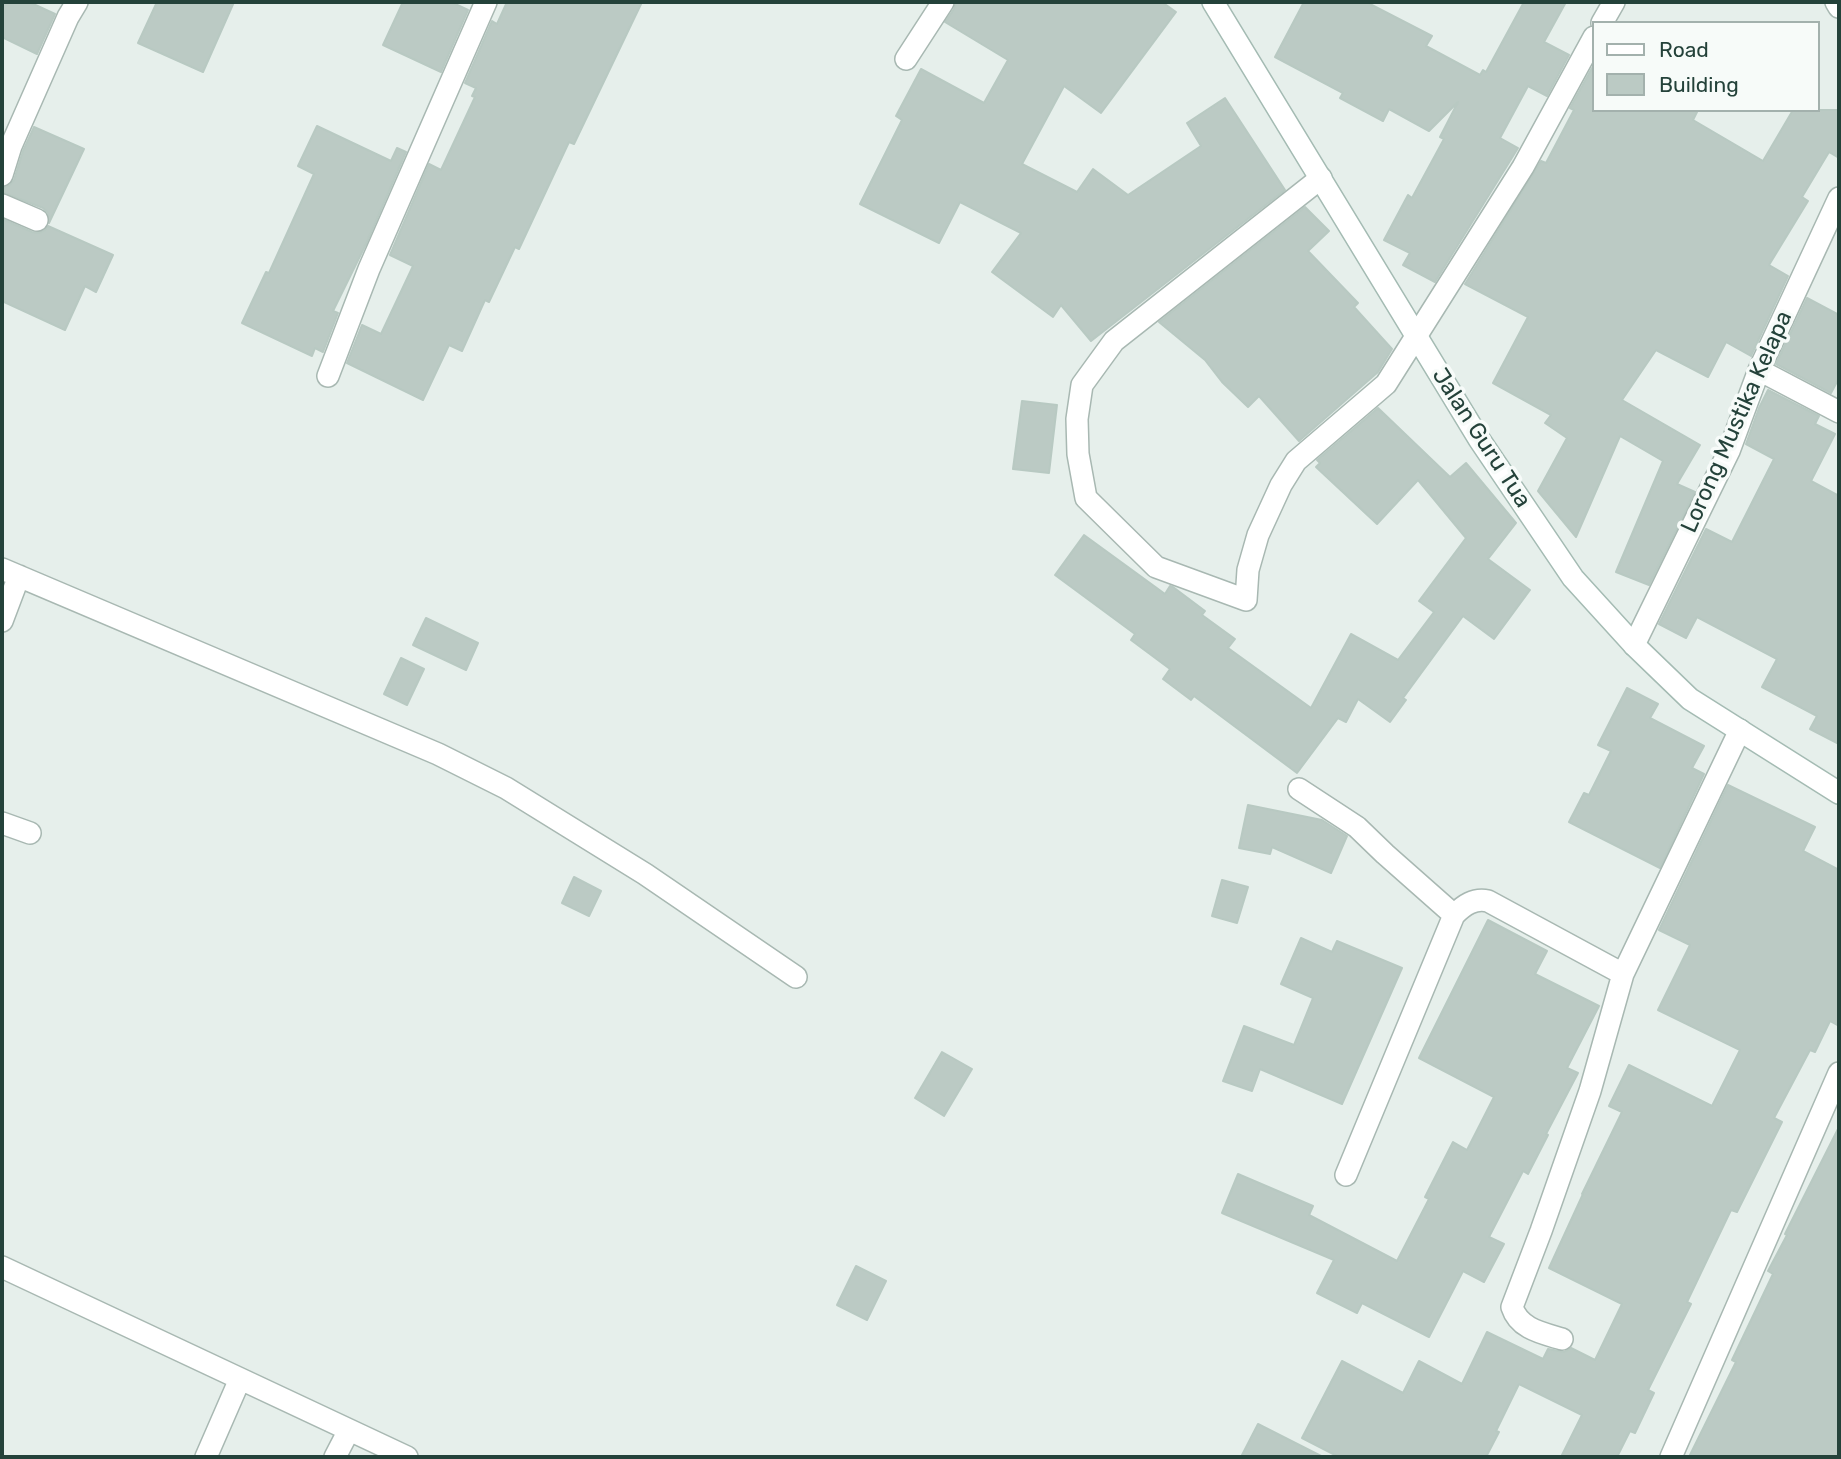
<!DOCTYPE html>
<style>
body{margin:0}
#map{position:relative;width:1841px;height:1459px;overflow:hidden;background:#e6efeb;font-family:Rubik,sans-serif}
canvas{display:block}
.frame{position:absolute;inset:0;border:4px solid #24423a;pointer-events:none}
.legend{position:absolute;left:1592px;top:21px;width:228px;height:91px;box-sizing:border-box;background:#f7fbf9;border:2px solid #a3b1ad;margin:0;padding:9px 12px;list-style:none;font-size:21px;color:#24423a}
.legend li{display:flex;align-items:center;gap:14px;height:35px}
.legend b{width:35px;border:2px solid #a3b1ad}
</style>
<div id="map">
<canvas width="1841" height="1459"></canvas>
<div class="frame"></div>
<ul class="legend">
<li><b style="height:9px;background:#fff"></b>Road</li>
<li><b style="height:19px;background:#bbcac4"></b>Building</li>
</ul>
</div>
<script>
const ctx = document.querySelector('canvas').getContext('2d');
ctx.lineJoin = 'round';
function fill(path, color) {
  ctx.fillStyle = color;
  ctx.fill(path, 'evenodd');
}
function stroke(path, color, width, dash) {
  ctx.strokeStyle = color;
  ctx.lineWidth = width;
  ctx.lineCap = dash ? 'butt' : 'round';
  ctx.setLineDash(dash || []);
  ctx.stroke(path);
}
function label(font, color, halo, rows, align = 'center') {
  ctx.font = font + ' Rubik,sans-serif';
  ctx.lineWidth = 7;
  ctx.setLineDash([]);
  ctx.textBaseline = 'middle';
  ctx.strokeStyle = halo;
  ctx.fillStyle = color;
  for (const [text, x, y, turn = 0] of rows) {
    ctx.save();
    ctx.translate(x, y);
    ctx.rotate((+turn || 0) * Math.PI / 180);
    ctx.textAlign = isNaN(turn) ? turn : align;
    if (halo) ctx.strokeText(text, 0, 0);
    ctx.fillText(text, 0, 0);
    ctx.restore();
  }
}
const building = new Path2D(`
 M 2,2 L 29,2 L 55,14 L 37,54 L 2,37 Z
 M 157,2 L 234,2 L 203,72 L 138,43 Z
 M 403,2 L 451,2 L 468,10 L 441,72 L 383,45 Z
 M 507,2 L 642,2 L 574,144 L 569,142 L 519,249 L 515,247 L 489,302 L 485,300 L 462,351 L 449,345 L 423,400 L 347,363 L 362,325 L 381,334 L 413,266 L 390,255 L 429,164 L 441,170 L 475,97 L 472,96 L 476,88 L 465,83 L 492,21 L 497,24 Z
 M 956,2 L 1162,2 L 1176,12 L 1101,113 L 1064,86 L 1022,164 L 1077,192 L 1093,169 L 1128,195 L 1201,146 L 1187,123 L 1225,98 L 1285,190 L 1091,341 L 1061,305 L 1053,317 L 992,272 L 1021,233 L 960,202 L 939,243 L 860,204 L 902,120 L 896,116 L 921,69 L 984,103 L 1008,60 L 945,22 L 954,9 Z
 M 1304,2 L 1366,2 L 1432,36 L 1426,46 L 1480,75 L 1483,70 L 1486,72 L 1524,2 L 1566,2 L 1544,42 L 1569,55 L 1547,96 L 1528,86 L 1500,138 L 1518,148 L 1435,282 L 1403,265 L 1410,253 L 1384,240 L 1408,195 L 1412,198 L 1444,139 L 1440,137 L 1458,102 L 1429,131 L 1389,109 L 1383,121 L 1340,98 L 1343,93 L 1275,57 Z
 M 1592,68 L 1594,69 L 1594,110 L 1698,110 L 1693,120 L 1763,161 L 1793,110 L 1839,110 L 1839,158 L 1829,152 L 1802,197 L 1808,201 L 1769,265 L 1788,276 L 1751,356 L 1726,342 L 1708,377 L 1656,350 L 1622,400 L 1700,445 L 1677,484 L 1695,492 L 1649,585 L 1616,572 L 1663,461 L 1620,436 L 1576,537 L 1538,491 L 1567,438 L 1545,423 L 1551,415 L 1493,383 L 1528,317 L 1465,284 L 1541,161 L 1546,163 L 1574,110 L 1570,108 Z
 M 317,126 L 391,161 L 397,148 L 406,152 L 366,244 L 333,311 L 338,313 L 323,352 L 315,348 L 312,356 L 242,323 L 266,272 L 269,273 L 314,174 L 298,166 Z
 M 34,127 L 84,149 L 49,223 L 48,213 L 43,208 L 2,192 L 2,188 L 10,185 L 14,180 L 23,151 Z
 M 1305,207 L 1329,231 L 1308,251 L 1358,303 L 1354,307 L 1392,349 L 1378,372 L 1299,441 L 1259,396 L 1248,407 L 1222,382 L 1205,360 L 1159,322 Z
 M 2,219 L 32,232 L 39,233 L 45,230 L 48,226 L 113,255 L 96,292 L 85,286 L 65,330 L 2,301 Z
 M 1807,298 L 1839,315 L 1839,378 L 1831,393 L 1776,364 Z
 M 1768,390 L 1819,416 L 1815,424 L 1835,434 L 1811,481 L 1839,496 L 1839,744 L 1810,729 L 1817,716 L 1762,687 L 1777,659 L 1697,617 L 1686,638 L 1659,624 L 1706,529 L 1732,542 L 1774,459 L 1746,444 L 1759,408 Z
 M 1022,401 L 1057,405 L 1049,473 L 1013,469 Z
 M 1378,408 L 1450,477 L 1466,463 L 1516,523 L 1488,559 L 1530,590 L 1494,639 L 1463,616 L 1403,698 L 1406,700 L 1390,722 L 1358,699 L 1346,722 L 1338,718 L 1297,773 L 1194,696 L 1191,700 L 1163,679 L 1170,669 L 1131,640 L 1135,634 L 1055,575 L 1084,535 L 1165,594 L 1170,586 L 1173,587 L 1205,611 L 1202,615 L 1235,639 L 1228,648 L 1311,708 L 1351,634 L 1398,660 L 1434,612 L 1419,601 L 1466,538 L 1418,480 L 1377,524 L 1316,467 L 1320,463 L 1317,460 Z
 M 426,618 L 478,643 L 466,670 L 413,645 Z
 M 401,658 L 424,669 L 407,705 L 384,694 Z
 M 1627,688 L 1658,704 L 1650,718 L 1704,746 L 1692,768 L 1704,774 L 1660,868 L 1569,822 L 1584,793 L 1589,795 L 1611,751 L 1598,745 Z
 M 1728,785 L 1815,827 L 1803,851 L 1839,870 L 1839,1026 L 1830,1021 L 1815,1052 L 1810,1050 L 1774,1118 L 1782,1122 L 1737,1212 L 1731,1210 L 1708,1258 L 1687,1302 L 1691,1304 L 1648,1390 L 1654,1393 L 1635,1433 L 1630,1431 L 1617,1457 L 1561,1457 L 1582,1415 L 1519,1384 L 1496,1431 L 1499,1432 L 1486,1457 L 1339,1457 L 1302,1438 L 1342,1361 L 1403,1393 L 1419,1361 L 1462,1384 L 1487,1332 L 1543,1359 L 1548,1349 L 1564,1352 L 1571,1348 L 1595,1360 L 1622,1304 L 1549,1268 L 1583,1194 L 1582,1194 L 1622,1112 L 1609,1106 L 1629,1065 L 1712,1106 L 1740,1050 L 1658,1010 L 1690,945 L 1659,930 Z
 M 1248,805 L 1322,820 L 1347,836 L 1331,873 L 1272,847 L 1270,854 L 1239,848 Z
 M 574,877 L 601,891 L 589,916 L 562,903 Z
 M 1222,880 L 1248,887 L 1237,923 L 1212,916 Z
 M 1488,920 L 1547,951 L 1535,974 L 1599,1006 L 1567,1068 L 1578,1073 L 1546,1134 L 1548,1135 L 1528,1174 L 1523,1171 L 1489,1237 L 1504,1244 L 1484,1282 L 1463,1271 L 1429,1337 L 1362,1303 L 1357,1313 L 1317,1293 L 1334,1260 L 1222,1213 L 1238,1174 L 1313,1206 L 1309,1215 L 1397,1261 L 1429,1199 L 1425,1197 L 1453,1142 L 1467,1150 L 1494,1097 L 1419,1058 Z
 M 1301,938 L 1332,952 L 1337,941 L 1402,968 L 1342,1104 L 1260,1069 L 1252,1091 L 1223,1081 L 1244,1026 L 1294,1045 L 1313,998 L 1281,984 Z
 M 942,1052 L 972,1069 L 944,1116 L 915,1098 Z
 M 1839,1127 L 1839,1457 L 1689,1457 L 1736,1362 L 1732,1360 L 1773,1274 L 1768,1271 L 1787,1235 L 1785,1234 Z
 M 856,1266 L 886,1281 L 867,1320 L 837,1305 Z
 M 1258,1424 L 1323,1457 L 1241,1457 Z`);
const street = new Path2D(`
 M 1836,2 L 1839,7
 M 1602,23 L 1614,2
 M 906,59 L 943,2
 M 2,175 L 11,146 L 68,17 L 77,2
 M 1321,178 L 1114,341 L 1082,385 L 1077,419 L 1078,454 L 1086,498 L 1156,567 L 1246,600 L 1248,570 L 1258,535 L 1281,485 L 1296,461 L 1386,384 L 1523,167 L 1594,37
 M 2,205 L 37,220
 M 1759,370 L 1839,412
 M 328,376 L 369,269 L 486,2
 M 2,569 L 438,754 L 506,788 L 645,874 L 796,977
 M 2,621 L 19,576
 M 1634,645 L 1729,451 L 1759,370 L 1839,198
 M 1299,789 L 1357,827 L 1385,854 L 1454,915
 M 2,823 L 30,833
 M 1346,1175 L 1454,915 C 1464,905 1474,898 1488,901 L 1623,974
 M 2,1267 L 407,1457
 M 1562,1339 C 1542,1333 1519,1329 1512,1307 L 1541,1231 L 1590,1091 L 1623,974 L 1740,730
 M 206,1457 L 240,1379
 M 335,1457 L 349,1430
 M 1671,1457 L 1839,1073`);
const secondary = new Path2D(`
 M 1213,2 L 1479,439 L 1573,578 L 1634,645 L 1690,699 L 1839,793`);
const streetNames = [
 ["Lorong Mustika Kelapa",1737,422,-66],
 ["Jalan Guru Tua",1481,438,57]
];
fill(building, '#bbcac4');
stroke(building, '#b8c9c2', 2);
stroke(street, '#a8b8b2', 24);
stroke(secondary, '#a4bbb3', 24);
stroke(street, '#fff', 21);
stroke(secondary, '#fff', 21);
label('23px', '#24423a', '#f7fbf9', streetNames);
</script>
